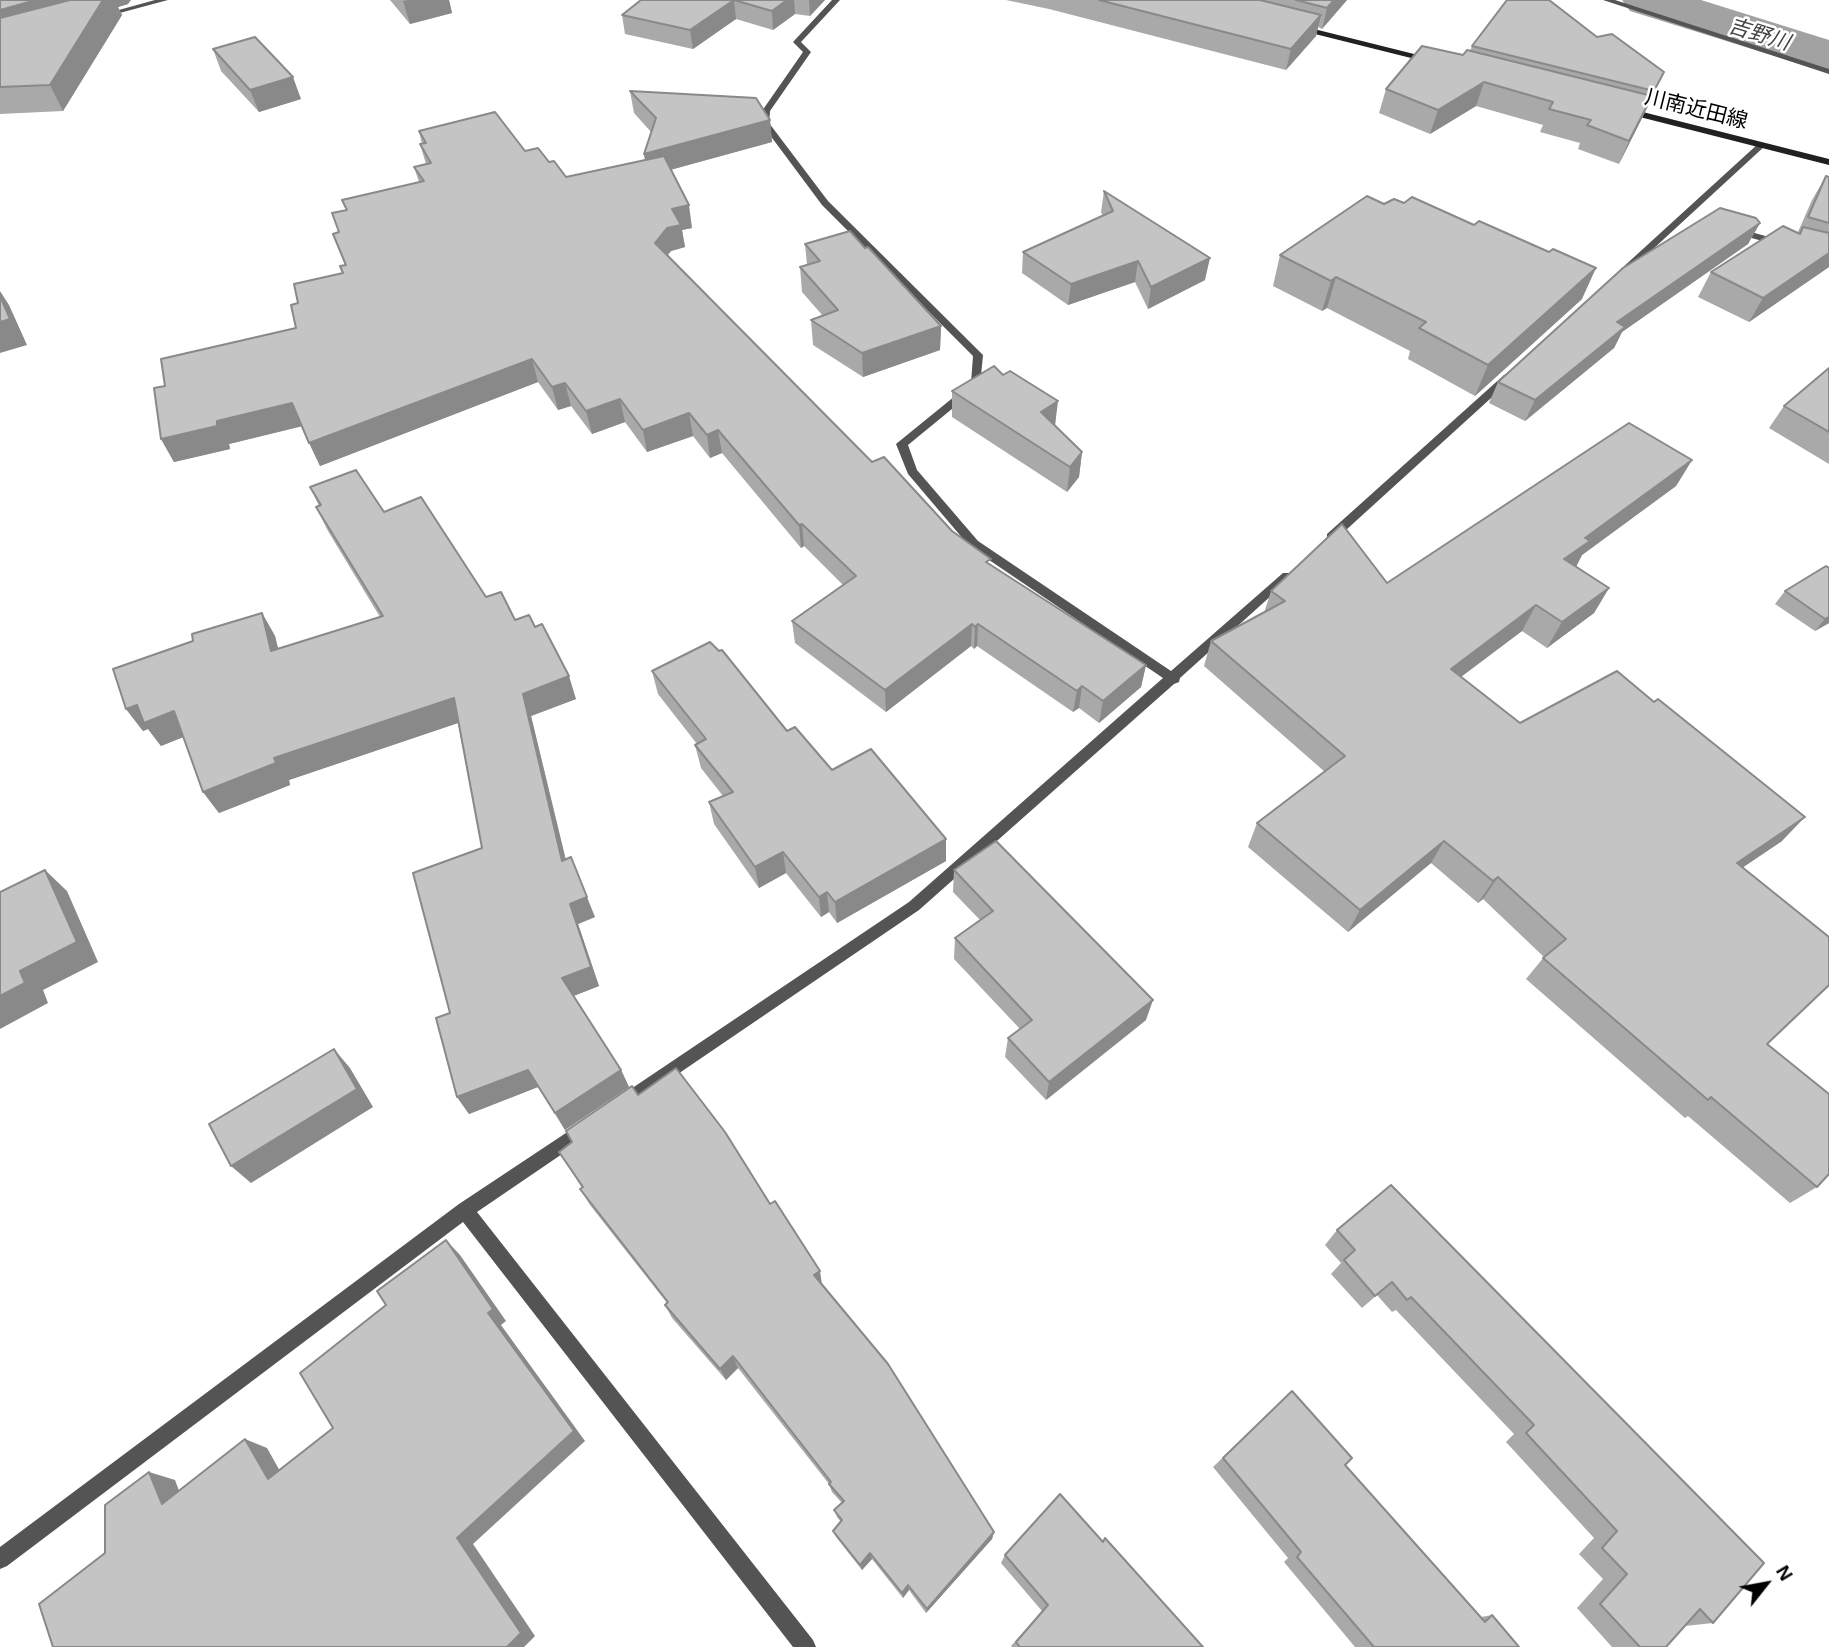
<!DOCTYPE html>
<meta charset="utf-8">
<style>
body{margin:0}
#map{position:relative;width:1829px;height:1647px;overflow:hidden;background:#fff;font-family:Helvetica,sans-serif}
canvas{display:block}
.north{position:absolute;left:1731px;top:1549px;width:70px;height:70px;-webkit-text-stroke:5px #fff;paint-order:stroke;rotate:59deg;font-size:19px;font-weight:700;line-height:28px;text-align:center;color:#000}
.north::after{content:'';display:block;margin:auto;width:24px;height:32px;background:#000;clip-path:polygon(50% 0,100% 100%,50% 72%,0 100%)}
</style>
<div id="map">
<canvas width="1829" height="1647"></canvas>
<div class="north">N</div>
</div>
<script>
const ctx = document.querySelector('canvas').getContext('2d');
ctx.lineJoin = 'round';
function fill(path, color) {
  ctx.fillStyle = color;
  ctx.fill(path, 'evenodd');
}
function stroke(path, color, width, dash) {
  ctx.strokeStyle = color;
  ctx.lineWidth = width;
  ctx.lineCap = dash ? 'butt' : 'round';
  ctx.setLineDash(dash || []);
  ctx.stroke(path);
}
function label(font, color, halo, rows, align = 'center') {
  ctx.font = font + ' Helvetica,"Noto Sans JP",sans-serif';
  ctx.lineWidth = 5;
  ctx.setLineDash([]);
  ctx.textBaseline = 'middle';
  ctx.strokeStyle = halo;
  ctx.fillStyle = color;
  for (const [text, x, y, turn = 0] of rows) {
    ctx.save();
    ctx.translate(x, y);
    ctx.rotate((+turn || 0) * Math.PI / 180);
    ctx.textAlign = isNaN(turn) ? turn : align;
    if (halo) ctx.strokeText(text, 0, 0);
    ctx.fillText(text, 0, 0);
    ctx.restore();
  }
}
const river = new Path2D(`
 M 1622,0 L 1701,0 L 1829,40 L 1829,73 L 1630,11 Z`);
const minor = new Path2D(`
 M 155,0 L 168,0 L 101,18 L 97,16 Z
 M 832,0 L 840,0 L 801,42 L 811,52 L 770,111 L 769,123 L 828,201 L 983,355 L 980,386 L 908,445 L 917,470 L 978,541 L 1171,671 L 1283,573 L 1291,573 L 1293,576 L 1180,678 L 1179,682 L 1174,684 L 919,910 L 622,1112 L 616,1109 L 614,1104 L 616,1099 L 909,902 L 1163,678 L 970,547 L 908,474 L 896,444 L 971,383 L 973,356 L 822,205 L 761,123 L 762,111 L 803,52 L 793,42 Z
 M 1603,0 L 1615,0 L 1829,69 L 1829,74 Z
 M 1759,143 L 1766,145 L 1627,273 L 1621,273 L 1621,269 Z
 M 1736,228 L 1784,241 L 1786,243 L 1781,246 L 1733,233 L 1731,231 Z
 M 1508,374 L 1512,375 L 1512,379 L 1335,540 L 1327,540 L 1327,534 L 1504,375 Z
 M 584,1121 L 590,1123 L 592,1129 L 590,1135 L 477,1212 L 813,1640 L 816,1647 L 793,1647 L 463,1222 L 7,1566 L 0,1569 L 0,1547 L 459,1204 Z`);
const secondary = new Path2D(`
 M 1298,25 L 1434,59 L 1435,61 L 1431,63 L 1295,29 L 1295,25 Z
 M 1627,108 L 1829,159 L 1829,165 L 1624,113 L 1623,111 Z`);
const wall = new Path2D(`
 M 0,0 L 128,4 L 118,7 L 122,15 L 63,111 L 0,114 Z
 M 390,0 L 449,0 L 452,13 L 410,24 Z
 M 641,0 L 825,0 L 810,16 L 795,14 L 773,30 L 736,19 L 693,49 L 625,34 L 622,15 Z
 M 1006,0 L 1347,0 L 1322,29 L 1318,27 L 1316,36 L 1286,70 L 1049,9 Z
 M 1472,46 L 1656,90 L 1619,164 L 1578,149 L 1580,143 L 1540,132 L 1543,125 L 1476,106 L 1430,134 L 1379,113 L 1386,89 L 1463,55 L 1470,51 Z
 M 213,49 L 301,99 L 259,112 L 221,71 Z
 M 630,91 L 770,120 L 772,142 L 670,170 L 692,228 L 682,230 L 685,247 L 671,251 L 668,255 L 872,462 L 990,565 L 1146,665 L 1141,687 L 1099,723 L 1079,708 L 1073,712 L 977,646 L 974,649 L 971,646 L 886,712 L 795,643 L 792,621 L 843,585 L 804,546 L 801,548 L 722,453 L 710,458 L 693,436 L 647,452 L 625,422 L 592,434 L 571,406 L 558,410 L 538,382 L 320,466 L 302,426 L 229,444 L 230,449 L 174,462 L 161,439 L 165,386 L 296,328 L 298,303 L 343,273 L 345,265 L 333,234 L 339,232 L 346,210 L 419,182 L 414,167 L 426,164 L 420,144 L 422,144 L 419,131 L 525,151 L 549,162 L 566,177 L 645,160 L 644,154 L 651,132 L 634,113 Z
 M 1826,176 L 1829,177 L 1829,267 L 1749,322 L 1698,297 L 1711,272 L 1798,232 L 1812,200 Z
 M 1104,191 L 1205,280 L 1148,309 L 1135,282 L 1068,305 L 1022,273 L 1023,252 L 1103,216 L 1101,212 Z
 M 1760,223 L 1748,244 L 1622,332 L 1614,348 L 1525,421 L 1489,403 L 1498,382 Z
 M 805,244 L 865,248 L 941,326 L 940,350 L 863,377 L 813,345 L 811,320 L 823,316 L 802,292 L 800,267 L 807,265 Z
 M 1280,255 L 1582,299 L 1475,396 L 1408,359 L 1410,351 L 1327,308 L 1322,311 L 1273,286 Z
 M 1829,368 L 1829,464 L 1769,428 L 1784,406 Z
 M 952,391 L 1055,425 L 1082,452 L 1079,477 L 1067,492 L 952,417 Z
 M 1692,460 L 1676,486 L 1582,555 L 1576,566 L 1609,588 L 1594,613 L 1547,648 L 1522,631 L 1461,677 L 1520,723 L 1782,841 L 1742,868 L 1767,1044 L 1817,1187 L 1790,1203 L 1688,1116 L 1685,1118 L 1526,979 L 1544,957 L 1483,899 L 1478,903 L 1431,863 L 1348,932 L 1248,847 L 1257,823 L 1325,772 L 1204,666 L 1211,641 L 1264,613 L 1271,591 L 1387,583 Z
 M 310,487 L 384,512 L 486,597 L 515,620 L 535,627 L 576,699 L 531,716 L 566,860 L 595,917 L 578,924 L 599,986 L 573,996 L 621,1070 L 629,1087 L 565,1130 L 538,1087 L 469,1114 L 457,1097 L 450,1013 L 482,848 L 458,723 L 289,780 L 290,785 L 219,813 L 203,792 L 183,737 L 161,746 L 148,729 L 143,731 L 126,709 L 193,641 L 262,613 L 275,636 L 278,648 L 380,617 L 328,531 L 316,507 L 319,506 Z
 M 1829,568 L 1829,623 L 1815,631 L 1775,604 L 1785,591 Z
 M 652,671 L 787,731 L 832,770 L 946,839 L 946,861 L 837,923 L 829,912 L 821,917 L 786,873 L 759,888 L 714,824 L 709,802 L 723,796 L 701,768 L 695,745 L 697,744 L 658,694 Z
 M 954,870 L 1146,1020 L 1046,1100 L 1005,1057 L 1008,1038 L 1020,1029 L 954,959 L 955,938 L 980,920 L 953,892 Z
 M 638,1095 L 770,1204 L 822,1285 L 994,1532 L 992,1539 L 926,1613 L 909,1590 L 903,1598 L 872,1559 L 862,1570 L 836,1537 L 833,1531 L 841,1522 L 837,1517 L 834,1510 L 842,1503 L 832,1492 L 829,1484 L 738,1368 L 726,1380 L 672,1318 L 665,1305 L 667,1303 L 590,1205 L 580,1189 L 582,1188 L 559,1152 Z
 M 1391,1185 L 1713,1623 L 1685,1626 L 1666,1647 L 1612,1647 L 1577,1608 L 1603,1579 L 1579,1554 L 1594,1538 L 1506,1442 L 1514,1434 L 1396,1310 L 1392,1312 L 1377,1295 L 1362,1308 L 1331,1274 L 1341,1263 L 1325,1245 L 1337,1230 Z
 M 1292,1391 L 1345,1465 L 1481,1617 L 1492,1615 L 1519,1647 L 1355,1647 L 1284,1562 L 1288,1558 L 1213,1467 Z
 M 1102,1541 L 1203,1647 L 1012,1647 L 1011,1646 L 1042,1611 L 1001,1563 L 1005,1555 Z`);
const shadedWall = new Path2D(`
 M 36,0 L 131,0 L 128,4 L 118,7 L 122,15 L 63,111 L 50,85 L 0,39 L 0,10 Z
 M 408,0 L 449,0 L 452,13 L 410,24 L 403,1 Z
 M 734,0 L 736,19 L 693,49 L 690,30 Z
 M 787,0 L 794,0 L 795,14 L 773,30 L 772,11 Z
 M 809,0 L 825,0 L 810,16 Z
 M 1334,0 L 1347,0 L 1322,29 L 1327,8 Z
 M 1321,15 L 1316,36 L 1286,70 L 1291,49 Z
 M 293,77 L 301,99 L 259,112 L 250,90 Z
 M 1484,82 L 1476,106 L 1430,134 L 1438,110 Z
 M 1652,96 L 1641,120 L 1619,164 L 1629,141 Z
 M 770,120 L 772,142 L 648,176 L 644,154 Z
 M 689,205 L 692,228 L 682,230 L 685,247 L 671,251 L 659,265 L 655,243 L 672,209 Z
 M 1760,223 L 1748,244 L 1622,332 L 1614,348 L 1525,421 L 1535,400 L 1617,322 Z
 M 1829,253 L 1829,267 L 1749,322 L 1763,298 Z
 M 1210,258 L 1205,280 L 1148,309 L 1151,287 Z
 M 1138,261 L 1135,282 L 1068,305 L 1071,284 Z
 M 1596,268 L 1582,299 L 1475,396 L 1488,365 Z
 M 1336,277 L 1327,308 L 1322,311 L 1331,281 Z
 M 0,291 L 9,305 L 27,345 L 0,353 Z
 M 941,326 L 940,350 L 863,377 L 862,353 Z
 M 532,359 L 538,382 L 320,466 L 309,443 Z
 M 565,383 L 571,406 L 558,410 L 552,387 Z
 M 620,399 L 625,422 L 592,434 L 586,411 Z
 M 1058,401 L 1055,426 L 1041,412 Z
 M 292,403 L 303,426 L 229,444 L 230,449 L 174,462 L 161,439 L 217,421 Z
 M 689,413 L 693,436 L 647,452 L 643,430 Z
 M 718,430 L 722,453 L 710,458 L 707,435 Z
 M 1082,452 L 1079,477 L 1067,492 L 1070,467 Z
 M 1692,460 L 1676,486 L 1582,555 L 1576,567 L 1564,559 L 1585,538 Z
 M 802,524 L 804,546 L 801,548 L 799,525 Z
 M 1609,588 L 1594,613 L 1547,648 L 1562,622 Z
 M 1536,605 L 1522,631 L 1438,694 L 1451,669 Z
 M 262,613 L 275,636 L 284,673 L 271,651 Z
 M 1829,617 L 1829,623 L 1815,631 L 1825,619 Z
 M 972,624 L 971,646 L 886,712 L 885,690 Z
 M 978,624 L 977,646 L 974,649 L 975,627 Z
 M 1146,665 L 1141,687 L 1099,723 L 1103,701 Z
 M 569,676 L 576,699 L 531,716 L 571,882 L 562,861 L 523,694 Z
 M 1082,686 L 1079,708 L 1073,712 L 1077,691 Z
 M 454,698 L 464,721 L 289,780 L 290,785 L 219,813 L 203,792 L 274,758 Z
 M 137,705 L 174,711 L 191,734 L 161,746 L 148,729 L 143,731 L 126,709 Z
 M 1805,817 L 1782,841 L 1715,886 L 1737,863 Z
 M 946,839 L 946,861 L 837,923 L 835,902 Z
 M 1444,841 L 1431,863 L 1348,932 L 1360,910 Z
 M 783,852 L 786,873 L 759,888 L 755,867 Z
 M 45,870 L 67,891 L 98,962 L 43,990 L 48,1003 L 0,1029 L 0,996 L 20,971 Z
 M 1498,877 L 1483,899 L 1478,903 L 1493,881 Z
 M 827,892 L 829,912 L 821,917 L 819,897 Z
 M 587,897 L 595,917 L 578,924 L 599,986 L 571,997 L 562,978 L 570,904 Z
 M 1153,1000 L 1146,1020 L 1046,1100 L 1049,1082 Z
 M 334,1049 L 350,1068 L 373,1107 L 251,1183 L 231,1166 Z
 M 528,1070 L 538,1087 L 469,1114 L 457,1097 Z
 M 621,1070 L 629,1087 L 565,1130 L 555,1113 Z
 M 446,1240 L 460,1255 L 506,1321 L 501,1325 L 585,1441 L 473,1544 L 535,1636 L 524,1647 L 507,1647 L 457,1538 L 488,1313 Z
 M 820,1271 L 822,1285 L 817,1289 L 814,1275 Z
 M 733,1356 L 738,1368 L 726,1380 L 720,1369 Z
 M 245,1439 L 267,1448 L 289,1487 L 268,1479 Z
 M 149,1472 L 175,1480 L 187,1512 L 162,1504 Z
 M 994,1532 L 992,1539 L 926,1613 L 927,1609 Z
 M 870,1553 L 872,1559 L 862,1570 L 860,1565 Z
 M 908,1585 L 909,1590 L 903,1598 L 902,1593 Z`);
const building = new Path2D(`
 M 0,0 L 36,0 L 0,10 Z
 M 70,0 L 103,0 L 50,85 L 0,87 L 0,18 Z
 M 641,0 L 787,0 L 772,11 L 734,0 L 690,30 L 622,15 Z
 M 1099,0 L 1260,0 L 1321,15 L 1291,49 Z
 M 1296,0 L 1334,0 L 1327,8 Z
 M 1507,0 L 1549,0 L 1597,37 L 1612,34 L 1664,72 L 1654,91 L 1472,46 Z
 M 255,37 L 293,77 L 250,90 L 213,49 Z
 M 1422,46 L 1463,55 L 1467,50 L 1652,96 L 1629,141 L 1587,125 L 1591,120 L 1549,109 L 1553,102 L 1484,82 L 1438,110 L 1386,89 Z
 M 630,91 L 756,98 L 770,120 L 644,154 L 656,118 Z
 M 495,112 L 525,151 L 538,148 L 549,162 L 554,161 L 566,177 L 664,156 L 689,205 L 672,209 L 681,225 L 667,228 L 655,243 L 872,462 L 884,457 L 952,531 L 991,559 L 986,562 L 1146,665 L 1103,701 L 1082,686 L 1077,691 L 978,624 L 975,627 L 972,624 L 885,690 L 792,621 L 856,576 L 802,524 L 799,525 L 718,430 L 707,435 L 689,413 L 643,430 L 620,399 L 586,411 L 565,383 L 552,387 L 532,359 L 309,443 L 292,403 L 217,421 L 217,426 L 161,439 L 154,388 L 165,386 L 161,359 L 296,328 L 291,305 L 298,303 L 294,284 L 343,273 L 340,266 L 346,265 L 333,234 L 339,232 L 332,213 L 347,210 L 342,200 L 424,181 L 414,167 L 431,163 L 420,144 L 426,143 L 419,131 Z
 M 1826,176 L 1829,177 L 1829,223 L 1808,217 Z
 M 1104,191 L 1210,258 L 1151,287 L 1138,261 L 1071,284 L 1023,252 L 1113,211 Z
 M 1367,196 L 1384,204 L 1394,199 L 1404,203 L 1412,197 L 1474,225 L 1479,221 L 1549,252 L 1553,249 L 1596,268 L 1488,365 L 1419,328 L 1426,322 L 1336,277 L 1331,281 L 1280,255 Z
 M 1720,208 L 1756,218 L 1760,223 L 1617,322 L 1625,327 L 1535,400 L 1498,382 L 1623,268 Z
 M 1783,226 L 1800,234 L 1803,227 L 1829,233 L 1829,253 L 1763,298 L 1711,272 Z
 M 850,231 L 865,248 L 868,247 L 941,326 L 862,353 L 811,320 L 838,310 L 800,267 L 820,261 L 805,244 Z
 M 0,296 L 10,319 L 0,322 Z
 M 994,366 L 1003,375 L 1010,371 L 1058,401 L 1041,412 L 1082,452 L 1070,467 L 952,391 Z
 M 1829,368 L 1829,432 L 1784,406 Z
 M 1629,423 L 1692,460 L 1585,538 L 1590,541 L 1564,559 L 1609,588 L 1562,622 L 1536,605 L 1451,669 L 1520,723 L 1617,671 L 1654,702 L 1658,699 L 1805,817 L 1737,863 L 1829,937 L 1829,985 L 1767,1044 L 1829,1094 L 1829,1174 L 1817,1187 L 1711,1097 L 1708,1100 L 1543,958 L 1566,939 L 1498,877 L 1493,881 L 1444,841 L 1360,910 L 1257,823 L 1345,756 L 1211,641 L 1285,601 L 1271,591 L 1342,524 L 1387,583 Z
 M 356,470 L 384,512 L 421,497 L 486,597 L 501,592 L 515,620 L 529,615 L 535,627 L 542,624 L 569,676 L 523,694 L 562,861 L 571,857 L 587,897 L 570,904 L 591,967 L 562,978 L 621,1070 L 555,1113 L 528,1070 L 457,1097 L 436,1018 L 450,1013 L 413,873 L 482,848 L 454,698 L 274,758 L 276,763 L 203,792 L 174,711 L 144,723 L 137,705 L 126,709 L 113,669 L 193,641 L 192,634 L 262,613 L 271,651 L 383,616 L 316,507 L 321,505 L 310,487 Z
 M 1826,566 L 1829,568 L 1829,617 L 1825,619 L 1785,591 Z
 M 710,642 L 719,651 L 722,650 L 787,731 L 795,727 L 832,770 L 871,749 L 946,839 L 835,902 L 827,892 L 819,897 L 783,852 L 755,867 L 709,802 L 733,792 L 695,745 L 706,739 L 652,671 Z
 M 996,841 L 1153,1000 L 1049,1082 L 1008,1038 L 1032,1020 L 955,938 L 993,911 L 954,870 Z
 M 45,870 L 77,942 L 20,971 L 25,983 L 0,996 L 0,892 Z
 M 334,1049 L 357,1089 L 231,1166 L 209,1124 Z
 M 676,1068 L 725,1132 L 770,1204 L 775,1201 L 820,1271 L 814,1275 L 888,1364 L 994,1532 L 927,1609 L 908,1585 L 902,1593 L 870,1553 L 860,1565 L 833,1531 L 842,1520 L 834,1510 L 844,1501 L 829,1484 L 831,1482 L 733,1356 L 720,1369 L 665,1305 L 668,1302 L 580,1189 L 583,1187 L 559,1152 L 572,1142 L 566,1131 L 632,1086 L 638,1095 Z
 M 1391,1185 L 1764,1563 L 1713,1623 L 1700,1609 L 1666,1647 L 1640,1647 L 1600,1604 L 1627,1574 L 1602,1548 L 1617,1531 L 1526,1433 L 1534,1425 L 1411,1297 L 1407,1300 L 1392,1282 L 1375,1296 L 1344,1260 L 1355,1250 L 1337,1230 Z
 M 446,1240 L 493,1309 L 488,1313 L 574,1431 L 457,1538 L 521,1633 L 507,1647 L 53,1647 L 39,1604 L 105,1553 L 105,1505 L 149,1472 L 162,1504 L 245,1439 L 268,1479 L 333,1428 L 300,1373 L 386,1305 L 377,1291 Z
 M 1292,1391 L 1352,1458 L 1345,1465 L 1485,1622 L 1492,1615 L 1519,1647 L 1374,1647 L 1297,1557 L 1301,1552 L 1223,1458 Z
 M 1060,1494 L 1103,1542 L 1105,1538 L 1203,1647 L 1020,1647 L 1016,1642 L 1048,1605 L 1005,1555 Z`);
const farWaternames = [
 ["吉野川",1759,35,17]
];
const farStreetnames = [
 ["川南近田線",1696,110,14]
];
fill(river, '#a2a2a2');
fill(minor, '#545454');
fill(secondary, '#212121');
fill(wall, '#a9a9a9');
fill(shadedWall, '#898989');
fill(building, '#c4c4c4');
stroke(building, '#898989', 2);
label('italic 21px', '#434343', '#fff', farWaternames);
label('21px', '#000', '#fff', farStreetnames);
</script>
